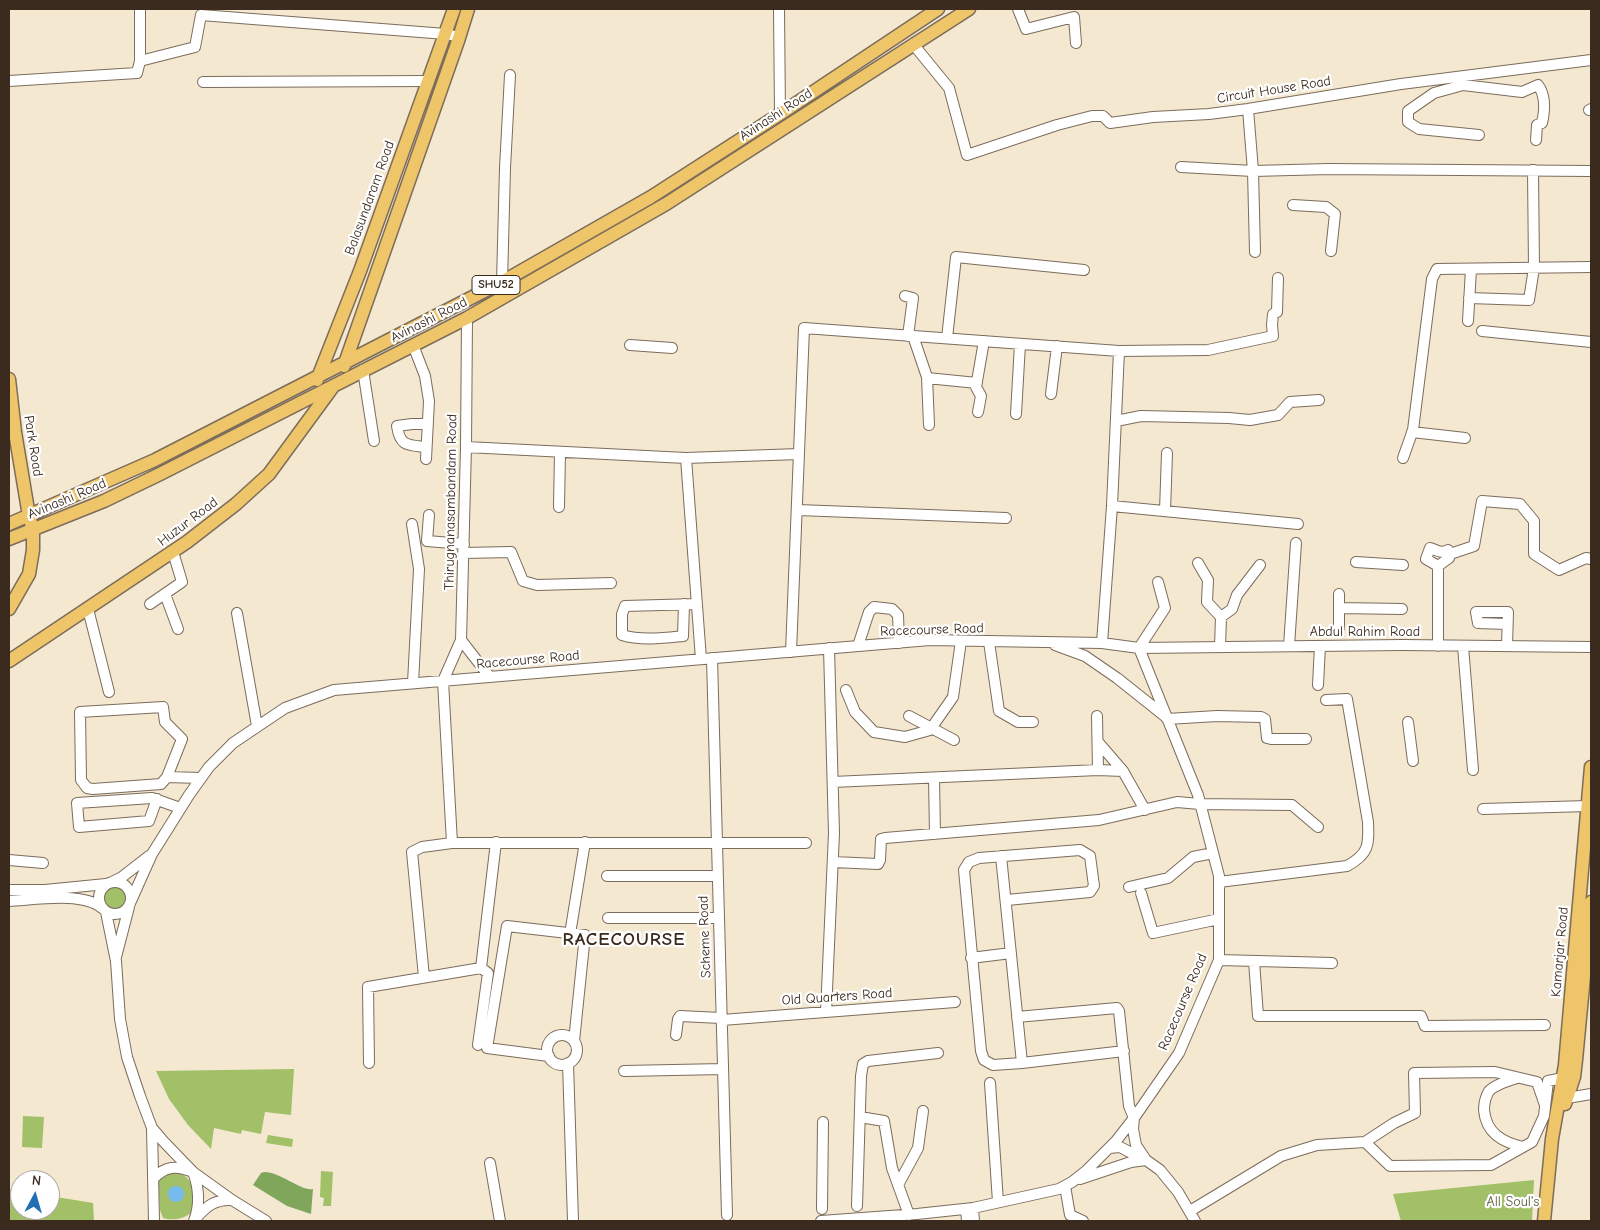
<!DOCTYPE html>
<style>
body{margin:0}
#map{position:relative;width:1600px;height:1230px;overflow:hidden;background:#f4e8d0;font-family:"Comic Neue",sans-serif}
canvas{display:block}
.frame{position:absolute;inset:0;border:10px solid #3b2a1e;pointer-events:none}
.north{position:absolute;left:10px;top:1170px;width:50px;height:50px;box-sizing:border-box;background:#fff;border:1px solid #b1aaa5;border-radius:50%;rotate:6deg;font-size:14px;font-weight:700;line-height:20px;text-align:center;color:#3b2a1e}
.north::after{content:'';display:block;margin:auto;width:18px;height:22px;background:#1f6fb2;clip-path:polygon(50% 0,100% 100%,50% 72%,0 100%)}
</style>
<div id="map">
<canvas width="1600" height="1230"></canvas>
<div class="frame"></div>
<div class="north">N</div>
</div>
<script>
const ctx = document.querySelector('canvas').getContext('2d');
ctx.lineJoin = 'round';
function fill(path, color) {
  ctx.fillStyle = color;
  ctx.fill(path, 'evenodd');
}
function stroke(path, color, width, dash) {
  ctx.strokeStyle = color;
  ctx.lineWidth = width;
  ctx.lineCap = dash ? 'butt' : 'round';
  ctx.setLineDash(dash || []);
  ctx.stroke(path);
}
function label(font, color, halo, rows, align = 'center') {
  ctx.font = font + ' "Comic Neue",sans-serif';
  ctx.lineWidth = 4.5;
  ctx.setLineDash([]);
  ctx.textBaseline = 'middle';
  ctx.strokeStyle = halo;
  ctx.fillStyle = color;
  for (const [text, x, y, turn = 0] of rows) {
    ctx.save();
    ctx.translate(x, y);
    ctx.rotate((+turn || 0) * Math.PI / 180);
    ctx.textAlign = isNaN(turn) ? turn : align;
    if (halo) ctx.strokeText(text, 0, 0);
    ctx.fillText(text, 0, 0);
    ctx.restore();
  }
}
const green = new Path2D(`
 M101 898a14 14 0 1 1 28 0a14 14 0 1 1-28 0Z
 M 294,1069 L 291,1115 L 265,1112 L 261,1134 L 242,1130 L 241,1134 L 214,1128 L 211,1149 L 188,1125 L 169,1099 L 156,1071 Z
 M 23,1116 L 44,1117 L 42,1148 L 22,1147 Z
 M 268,1135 L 293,1139 L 292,1147 L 266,1143 Z
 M 321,1171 L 333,1172 L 331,1206 L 323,1206 L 324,1198 L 320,1197 Z
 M 176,1172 C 196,1177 194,1196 192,1212 C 184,1219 173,1221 163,1218 L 160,1210 L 158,1178 L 164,1173 Z
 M 1534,1180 L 1532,1221 L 1401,1221 L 1393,1194 Z
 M 9,1189 L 20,1191 L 20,1210 L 50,1210 L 50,1196 L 93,1203 L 94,1221 L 9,1221 Z`);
const forest = new Path2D(`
 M 264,1172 C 281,1172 302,1192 313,1189 L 311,1214 L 287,1206 L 253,1185 L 261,1173 Z`);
const water = new Path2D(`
 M168 1194a8 8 0 1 1 16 0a8 8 0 1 1-16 0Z`);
const minor = new Path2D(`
 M 779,9 L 780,114
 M 1018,9 L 1026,29 L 1074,17 L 1076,43
 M 913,44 L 949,88 L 967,155 L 1057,125 L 1092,116 L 1103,116 L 1110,123 L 1153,117 L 1209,114 L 1248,109 L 1401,84 L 1591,60
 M 140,61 L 195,47 L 201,15 L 446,34 L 459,37
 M 9,81 L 137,73 L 140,61 L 140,9
 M 203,82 L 429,81
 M 1589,110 L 1591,109
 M 1479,135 L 1419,129 L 1408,122 L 1408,111 L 1434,93 L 1463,85 L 1522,92 L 1538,85 C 1546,96 1545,110 1542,123 L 1537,125 L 1536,140
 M 1181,167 L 1253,171 L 1248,109
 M 1293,205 L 1326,207 L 1335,214 L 1331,251
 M 1255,252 L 1253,171 L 1329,169 L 1591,171
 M 502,282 L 505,168 L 510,75
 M 905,296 L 913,298 L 908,336
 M 1469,298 L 1529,300 L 1534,268 L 1533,170
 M 467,318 L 466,447 L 461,640 L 489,676
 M 1468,321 L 1471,269
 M 1482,331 L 1591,342
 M 913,336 L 927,377 L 929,425
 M 947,338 L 956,257 L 1084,270
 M 413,345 L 425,376 L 429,401 L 426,459
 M 630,345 L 672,348
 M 363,370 L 374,441
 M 927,378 L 977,383
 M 1051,394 L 1057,346
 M 978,412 L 981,396 L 976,387 L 984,341
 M 1016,414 L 1020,344
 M 1116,421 L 1141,416 L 1229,418 L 1250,420 L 1278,415 L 1290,402 L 1319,400
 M 1412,432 L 1465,438
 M 426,447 C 408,445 400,447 397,426 L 412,424 L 428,424
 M 466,447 L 686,458 L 799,454
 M 686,458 L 701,659
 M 1403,458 L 1413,430 L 1432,279 L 1437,269 L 1591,267
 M 1112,506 L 1298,524
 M 559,507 L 560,452
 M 798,510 L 1006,518
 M 1165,511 L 1167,453
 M 429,515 L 427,541 L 464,544
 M 412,524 L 419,569 L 413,683
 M 463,553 L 511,552 L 523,581 L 537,585 L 611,583
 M 1450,554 L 1474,546 L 1482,501 L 1520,504 L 1534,521 L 1534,554 L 1559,570 L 1586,558 L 1591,559
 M 1356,562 L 1403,565
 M 1198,563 L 1208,580 L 1207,602 L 1221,617 L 1232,609 L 1237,595 L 1260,565
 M 165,594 L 178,629
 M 1339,594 L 1339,628
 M 150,604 L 182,582 L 173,552
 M 684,604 L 683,636 C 664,638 641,641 622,635 L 622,614 L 625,606 L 697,604
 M 1339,608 L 1402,609
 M 88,609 L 109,692
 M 237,613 L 257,726
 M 461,640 L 443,681 L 452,843 L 806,843
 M 989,642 L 999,711 L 1018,722 L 1033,722
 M 1102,643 L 1112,506 L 1119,351
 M 1055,645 L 1085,656 L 1117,678 L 1166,717
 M 858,646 L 869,612 L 874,607 L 892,609 L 898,615 L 899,643
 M 1289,646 L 1296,543
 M 1438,646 L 1438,566 L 1426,559 L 1430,548 C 1437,550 1440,554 1448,550 L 1449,558 L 1438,566
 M 1463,646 L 1473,770
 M 1507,646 L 1508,612 L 1476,612 L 1478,623 L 1507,624
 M 1220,647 L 1221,617
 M 1139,648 L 1165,608 L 1158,582
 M 791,652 L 804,328 L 1119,351 L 1208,350 L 1273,336 L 1272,325 L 1273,314 L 1277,312 L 1278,278
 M 712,658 L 727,1215
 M 1318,685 L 1320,646
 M 846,690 L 855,712 L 874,732 L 905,737 L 930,730 L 953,697 L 961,641
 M 909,716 L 954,740
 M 1097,716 L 1098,770
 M 1167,719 L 1217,716 L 1261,717 L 1265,719 L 1267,738 L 1271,739 L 1306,739
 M 1408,722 L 1413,761
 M 1098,742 L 1123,771 L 1145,810
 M 167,777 L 182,739 L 165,722 L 163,707 L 80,712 L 81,780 L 87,788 L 93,789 L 161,784 L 167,777 L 201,778
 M 934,778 L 935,834
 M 833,782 L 1098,770 L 1123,771
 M 157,799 L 149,821 L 79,827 L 77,803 L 152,798 L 180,808
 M 1483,809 L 1588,806
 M 1001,856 L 1022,1063
 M 9,860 L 43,863
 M 833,862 L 878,864 L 880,860 L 881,839 L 885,838 L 1099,820 L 1177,802 L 1200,804 L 1292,805 L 1318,827
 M 607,876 L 717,876
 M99 898a16 16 0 1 1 32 0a16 16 0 1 1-32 0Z
 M 112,882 L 122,877 L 149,856
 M 1219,882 L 1347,866 C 1369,854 1369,845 1368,822 L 1347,699 L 1326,700
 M 1129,887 L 1168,878 L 1193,857 L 1213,853
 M 9,890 L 45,890 L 106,884
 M 1141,893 L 1153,933 L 1219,919
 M 1007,900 L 1090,892 L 1094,886 L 1090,856 L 1080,850 L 979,858 L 969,862 L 964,870 L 981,1051 L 984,1060 L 993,1065 L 1022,1063 L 1124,1051
 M 9,901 C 33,900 83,891 102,908
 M 131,901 L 152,854 L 189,795 L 209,767 L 233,743 L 285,708 L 334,690 L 930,640 L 1102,643 L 1139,648 L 1402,645 L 1591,647
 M 106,912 L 116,961 L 120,1019 L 127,1057 L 140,1096 L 152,1128 L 164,1142 L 193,1172 L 232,1200 L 266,1221
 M 608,918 L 719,918
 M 570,934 L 585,842
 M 116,957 L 129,907
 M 971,958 L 1011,953
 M 1219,960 L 1332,963
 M 1254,961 L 1258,1016 L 1421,1016 L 1425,1026 L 1545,1025
 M 481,968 L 496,842
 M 424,977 L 412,852 L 422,847 L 452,843
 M 826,1012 L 834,833 L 829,648
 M 1017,1017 L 1117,1008 L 1119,1011 L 1129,1106 L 1134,1118 L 1133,1129 L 1136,1145 L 1146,1160 L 1160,1170 L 1178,1192 L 1195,1221
 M 722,1020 L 955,1002
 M 676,1035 L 678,1019 L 680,1016 L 721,1018
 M547 1050a15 15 0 1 1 30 0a15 15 0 1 1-30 0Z
 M 549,1056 L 487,1048 L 507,926 L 585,935 L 574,1041
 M 369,1063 L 368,987 L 481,968 L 488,973 L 478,1045
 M 568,1063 L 573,1221
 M 624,1071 L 723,1069
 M 1517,1078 C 1508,1081 1496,1084 1489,1091 C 1486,1096 1484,1104 1484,1110 C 1486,1133 1502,1142 1523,1147
 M 990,1083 L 998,1202
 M 1567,1098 L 1591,1094
 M 860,1117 L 884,1121 L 892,1168 L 909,1215
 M 152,1128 L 154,1221
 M 1365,1142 L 1394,1123 L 1415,1113 L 1414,1073 L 1495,1072 L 1537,1082 L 1545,1105
 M 1109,1148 L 1120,1147 L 1145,1160
 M 490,1163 L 500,1221
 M 153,1179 C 165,1166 176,1165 193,1172 C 199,1188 200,1205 194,1221
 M 1080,1179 L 1131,1162 L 1146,1160
 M 898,1185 L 918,1148 L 923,1111
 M 1065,1186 L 1070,1215 L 1083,1221
 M 857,1206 L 861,1076 L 863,1064 L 868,1061 L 938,1053
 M 973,1208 L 974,1221
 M 822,1209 L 823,1122
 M 966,1209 L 967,1221
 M 1190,1211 L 1281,1156 L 1317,1145 L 1365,1142 L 1390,1166 L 1491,1165 L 1532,1142 L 1544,1116 L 1548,1081 L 1563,1078
 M 196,1218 C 207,1206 215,1199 232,1200
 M 821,1221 L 917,1214 L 973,1208 L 1059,1189 L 1072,1182 L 1086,1171 L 1116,1141 L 1134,1118 L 1179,1053 L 1219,960 L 1219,876 L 1198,795 L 1139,648`);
const major = new Path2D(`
 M 344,366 L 458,41 L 468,9
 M 9,379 L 15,432 L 29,516 L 33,530 L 33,550 L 29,574 L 9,609
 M 317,380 L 360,271 L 454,9
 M 9,524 L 155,460 L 502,282 L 651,197 L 780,114 L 938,9
 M 9,539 L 104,501 L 160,474 L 467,318 L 666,204 L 969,9
 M 9,661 L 187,542 L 236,504 L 269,474 L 332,388
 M 1565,1104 L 1574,1077 L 1576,1060 L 1591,902
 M 1544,1221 L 1552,1139 L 1565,1065 L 1591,767`);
const shields = [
 [496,285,48]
];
const shieldNames = [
 ["SHU52",496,285]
];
const streetNames = [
 ["Circuit House Road",1274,90,-9],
 ["Avinashi Road",776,115,-33],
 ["Balasundaram Road",370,198,-70],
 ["Avinashi Road",429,320,-27],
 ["Park Road",33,446,81],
 ["Avinashi Road",67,499,-23],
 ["Thirugnanasambandam Road",451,502,-89],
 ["Huzur Road",188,522,-37],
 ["Racecourse Road",932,630,-2],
 ["Abdul Rahim Road",1365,632],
 ["Racecourse Road",528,660,-5],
 ["Scheme Road",705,937,-92],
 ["Kamarjar Road",1560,952,-85],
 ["Old Quarters Road",837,997,-4],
 ["Racecourse Road",1183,1002,-67]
];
const parkNames = [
 ["All Soul's",1513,1202]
];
const districtNames = [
 ["RACECOURSE",624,940]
];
fill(green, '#a1c068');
fill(forest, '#80a65c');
fill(water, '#7be');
stroke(minor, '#7c6c5c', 12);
stroke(major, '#7c6c5c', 15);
stroke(minor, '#fff', 10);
stroke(major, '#eec569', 12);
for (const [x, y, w] of shields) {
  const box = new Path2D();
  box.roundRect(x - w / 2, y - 9.5, w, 19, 4);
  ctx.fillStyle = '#fff';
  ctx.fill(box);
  stroke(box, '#3b2a1e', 1);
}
label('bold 12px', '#3b2a1e', null, shieldNames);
label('14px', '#3b2a1e', '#fff', streetNames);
label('14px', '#5f5e38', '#fff', parkNames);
ctx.letterSpacing = '1px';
label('bold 19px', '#3b2a1e', '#fff', districtNames);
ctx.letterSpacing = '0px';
</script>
